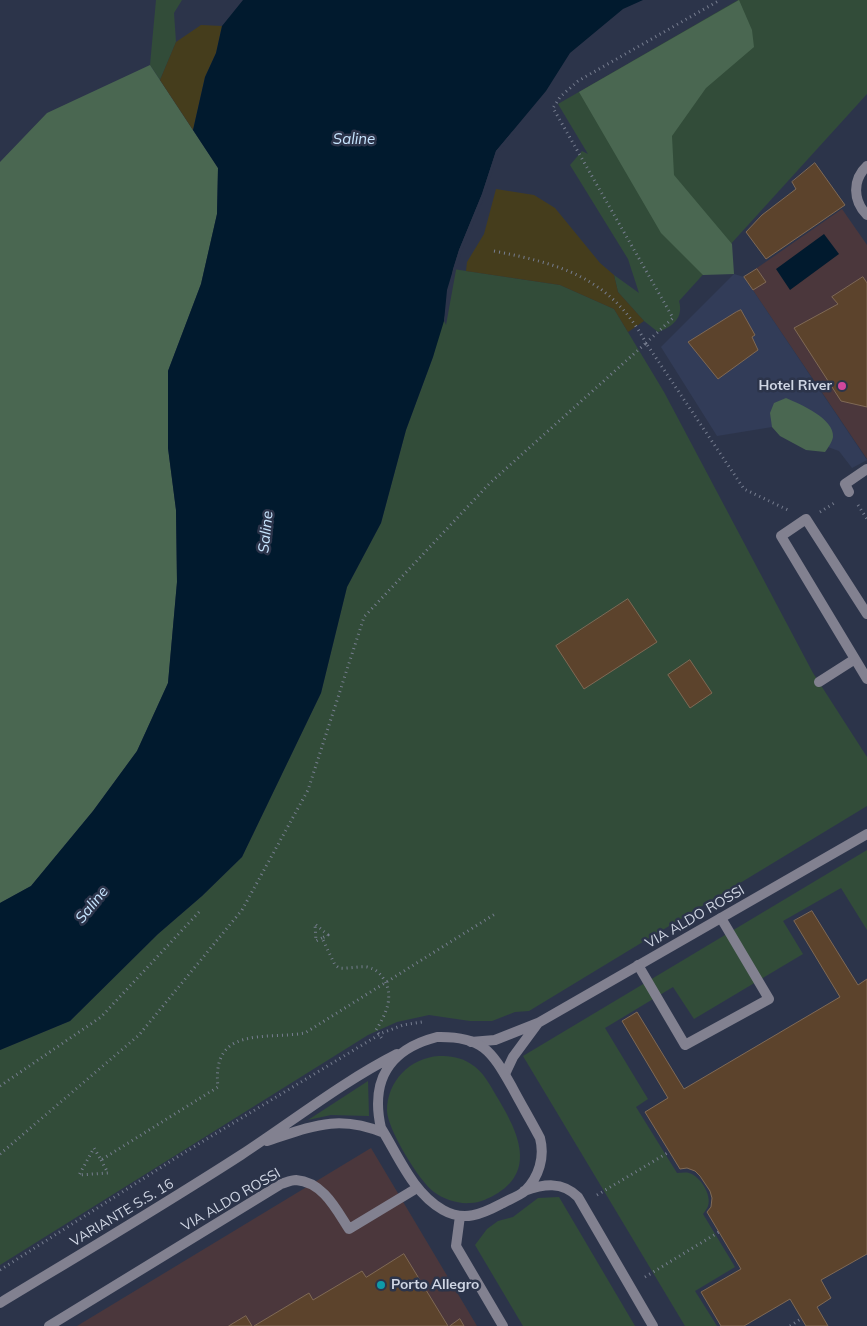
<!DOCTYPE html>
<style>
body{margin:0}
canvas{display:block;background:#2c344a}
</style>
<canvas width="867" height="1326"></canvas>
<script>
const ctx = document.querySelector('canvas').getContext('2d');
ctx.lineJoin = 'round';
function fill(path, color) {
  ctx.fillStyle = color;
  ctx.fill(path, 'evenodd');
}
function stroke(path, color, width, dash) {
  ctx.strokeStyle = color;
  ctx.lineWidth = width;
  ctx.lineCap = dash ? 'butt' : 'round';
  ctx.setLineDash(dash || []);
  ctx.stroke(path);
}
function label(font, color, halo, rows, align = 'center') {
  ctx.font = font + ' Mulish,sans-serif';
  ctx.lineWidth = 5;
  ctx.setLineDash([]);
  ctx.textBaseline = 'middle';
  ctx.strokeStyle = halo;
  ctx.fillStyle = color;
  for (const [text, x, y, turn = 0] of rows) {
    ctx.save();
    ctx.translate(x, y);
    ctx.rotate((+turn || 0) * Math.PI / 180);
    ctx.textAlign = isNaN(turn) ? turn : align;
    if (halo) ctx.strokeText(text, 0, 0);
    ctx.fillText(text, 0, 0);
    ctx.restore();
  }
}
const commercial = new Path2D(`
 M 842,209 L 867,245 L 867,459 L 744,277 Z
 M 371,1148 L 477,1326 L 77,1326 Z`);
const built = new Path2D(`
 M 734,274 L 744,277 L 867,460 L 852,468 L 839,451 L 772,427 L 717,436 L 661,347 Z`);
const green = new Path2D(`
 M 156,0 L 182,0 L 174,13 L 176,42 L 160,80 L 150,65 Z
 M 738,0 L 867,0 L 867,94 L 679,301 C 684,318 672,327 658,332 L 644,321 L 618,292 L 614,275 L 639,293 L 628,259 L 570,165 L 582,151 L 588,154 L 558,104 Z
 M 453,269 L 560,285 L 614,309 L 664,392 L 813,673 L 867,757 L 867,806 L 529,1011 L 515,1012 L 492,1021 L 470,1021 L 429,1015 L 397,1022 L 368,1035 L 0,1265 L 0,1050 L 70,1021 L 158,934 L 202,896 L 242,857 L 321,693 L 347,587 L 381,523 L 406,430 L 433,357 Z
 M 867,850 L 867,930 L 841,888 L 783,921 L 803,954 L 694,1019 L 673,987 L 605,1028 L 648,1099 L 636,1107 L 677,1173 C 681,1173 685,1172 689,1173 C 700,1176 712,1195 708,1206 C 707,1209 705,1211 703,1214 L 735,1267 L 695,1291 L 717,1326 L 685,1326 L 523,1056 Z
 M 439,1056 C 450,1056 461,1057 471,1064 C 483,1071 490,1085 497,1097 C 515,1127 538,1168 498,1193 C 490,1198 479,1203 470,1203 C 458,1204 443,1199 434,1192 C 419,1181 388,1130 387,1111 C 387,1081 410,1058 439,1056 Z
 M 368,1081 L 369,1116 L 331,1115 L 308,1120 Z
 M 559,1197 L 635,1326 L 523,1326 L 475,1245 L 487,1229 L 498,1221 L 513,1217 L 538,1198 Z`);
const forest = new Path2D(`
 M 739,0 L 752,30 L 754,47 L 706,88 L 672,136 L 674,175 L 732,244 L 734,274 L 703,275 L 661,233 L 579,92 Z
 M 150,65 L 218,168 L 217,214 L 201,284 L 168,371 L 168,448 L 176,510 L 177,582 L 168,683 L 137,751 L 93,811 L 31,886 L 0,903 L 0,162 L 47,113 Z
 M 786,398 C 800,404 835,419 833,437 C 832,442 828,448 825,452 L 806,450 L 780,436 L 772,427 L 770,413 L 774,403 Z`);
const sand = new Path2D(`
 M 201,25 L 222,26 L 216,53 L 205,77 L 193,130 L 160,80 L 176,42 Z
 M 496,189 L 534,195 L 555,208 L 600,263 L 614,275 L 618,292 L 644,321 L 628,332 L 614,309 L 560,285 L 466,271 L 467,262 L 484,234 Z`);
const water = new Path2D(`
 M 243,0 L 643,0 L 623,9 L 570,53 L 546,91 L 496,151 L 482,194 L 459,250 L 453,269 L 444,321 L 433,357 L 406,430 L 381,523 L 347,587 L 321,693 L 242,857 L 202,896 L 158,934 L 70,1021 L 0,1050 L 0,903 L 31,886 L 93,811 L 137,751 L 168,683 L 177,582 L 176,510 L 168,448 L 168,371 L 201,284 L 217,214 L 218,168 L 193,130 L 205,77 L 216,53 L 222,26 Z
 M 824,234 L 839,254 L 790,290 L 776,269 Z`);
const pier = new Path2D(`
 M 520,126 L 498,153 L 485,195 L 462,251 L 456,270 L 446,325 L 444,321 L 447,290 L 459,250 L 482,194 L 496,151 L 512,132 Z`);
const building = new Path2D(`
 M 815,163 L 845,205 L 766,259 L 746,232 L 762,215 L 796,189 L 792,182 Z
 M 757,269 L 766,282 L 753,290 L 744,277 Z
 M 863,277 L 867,283 L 867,407 L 841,401 L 794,328 L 838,304 L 832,297 Z
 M 741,310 L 755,335 L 752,337 L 758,350 L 718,379 L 688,342 L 736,312 Z
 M 628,599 L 657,642 L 584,689 L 556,646 Z
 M 690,660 L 712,693 L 690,708 L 668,675 Z
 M 812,911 L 858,985 L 867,979 L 867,1254 L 821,1280 L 831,1298 L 817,1307 L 828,1326 L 806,1326 L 790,1299 L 744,1326 L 721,1326 L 701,1292 L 741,1269 L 707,1212 L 711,1207 L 712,1198 L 710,1191 L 700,1176 L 695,1171 L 687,1168 L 680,1169 L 645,1112 L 668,1098 L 622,1021 L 637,1012 L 684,1089 L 840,997 L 794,921 Z
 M 404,1254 L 448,1326 L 254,1326 L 309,1293 L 313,1300 L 362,1271 L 366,1277 Z
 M 246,1316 L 252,1326 L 229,1326 Z
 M 460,1319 L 464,1326 L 450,1326 Z`);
const path = new Path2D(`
 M 494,251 C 561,264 611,278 646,343 L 673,318 L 553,108 L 560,97 L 578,81 L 720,0
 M 858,505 L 867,519
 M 820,512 L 836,502
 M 322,938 L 316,941 L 315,924 L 328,935 L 322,938 L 335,965 L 339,968 C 349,969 358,966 367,967 C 375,969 379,972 383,978 C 395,996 386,1014 376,1030 L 383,1040
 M 0,1086 L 101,1017 L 200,911
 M 0,1154 L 139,1035 L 242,910 L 308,790 L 364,617 L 490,483 L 646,343 L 744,489 L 788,510
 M 101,1160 L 108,1173 L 79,1175 L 94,1148 L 101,1160 L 218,1087 C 211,1025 266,1040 305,1033 L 495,914
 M 597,1195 L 669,1152
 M 0,1270 L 182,1154 L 382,1033 L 403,1025 L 422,1022
 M 645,1277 L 719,1232
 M 790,1326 L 802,1318`);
const service = new Path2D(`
 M 849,492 L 845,484 L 867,469
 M 867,614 L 806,519 L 781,536 L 867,679
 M 819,682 L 855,659
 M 638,965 L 685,1045 L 769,999 L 721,918
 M 49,1326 L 281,1184 C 285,1183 291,1180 296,1180 C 323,1182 336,1209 349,1229 L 417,1188`);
const minor = new Path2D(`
 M 867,166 C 852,180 853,201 867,215
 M 471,1042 L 495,1040 L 538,1023 L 867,834
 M 505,1074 L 513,1057 L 538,1023`);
const tertiary = new Path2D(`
 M 437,1037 C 482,1036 491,1050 512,1087 C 521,1104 531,1121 540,1138 C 545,1157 539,1177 525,1191 C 519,1196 508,1200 501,1204 C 482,1214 464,1222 443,1210 C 413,1193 399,1157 381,1128 C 370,1080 390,1049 437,1037 Z
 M 267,1141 C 313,1126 338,1114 384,1133
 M 524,1191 C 544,1184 562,1181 578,1197 L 653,1326
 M 460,1216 L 456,1246 L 503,1326
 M 0,1303 C 81,1254 162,1206 241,1155 C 293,1121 342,1082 397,1054`);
const markers = [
 [842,386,5,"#d1479c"],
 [381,1285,5,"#0f9aa8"]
];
const poiNames = [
 ["Hotel River",832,386],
 ["Porto Allegro",391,1285,"left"]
];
const streetNames = [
 ["VIA ALDO ROSSI",695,917,-30],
 ["VIA ALDO ROSSI",231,1200,-30],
 ["VARIANTE S.S. 16",122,1213,-31]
];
const waterNames = [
 ["Saline",354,139],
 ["Saline",266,532,-84],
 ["Saline",92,905,-51]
];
fill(commercial, '#4b373c');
fill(built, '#323c58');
fill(green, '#324c39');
fill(forest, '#4a6751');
fill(sand, '#453d1c');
fill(water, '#011a2e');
fill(pier, '#2c344a');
fill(building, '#5c432c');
stroke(building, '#7f6955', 1);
stroke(path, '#777e90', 3, [1, 4]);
stroke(service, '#828190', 10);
stroke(minor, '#828190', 10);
stroke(tertiary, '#828190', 10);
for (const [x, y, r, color] of markers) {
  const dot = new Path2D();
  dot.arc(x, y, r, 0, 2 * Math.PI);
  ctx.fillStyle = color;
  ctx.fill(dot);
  stroke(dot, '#2c344a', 2);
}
label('bold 14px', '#d0d6e4', '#2c344a', poiNames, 'right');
label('14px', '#d0d6e4', '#2c344a', streetNames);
label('italic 15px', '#c6e4fe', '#2c344a', waterNames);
</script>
